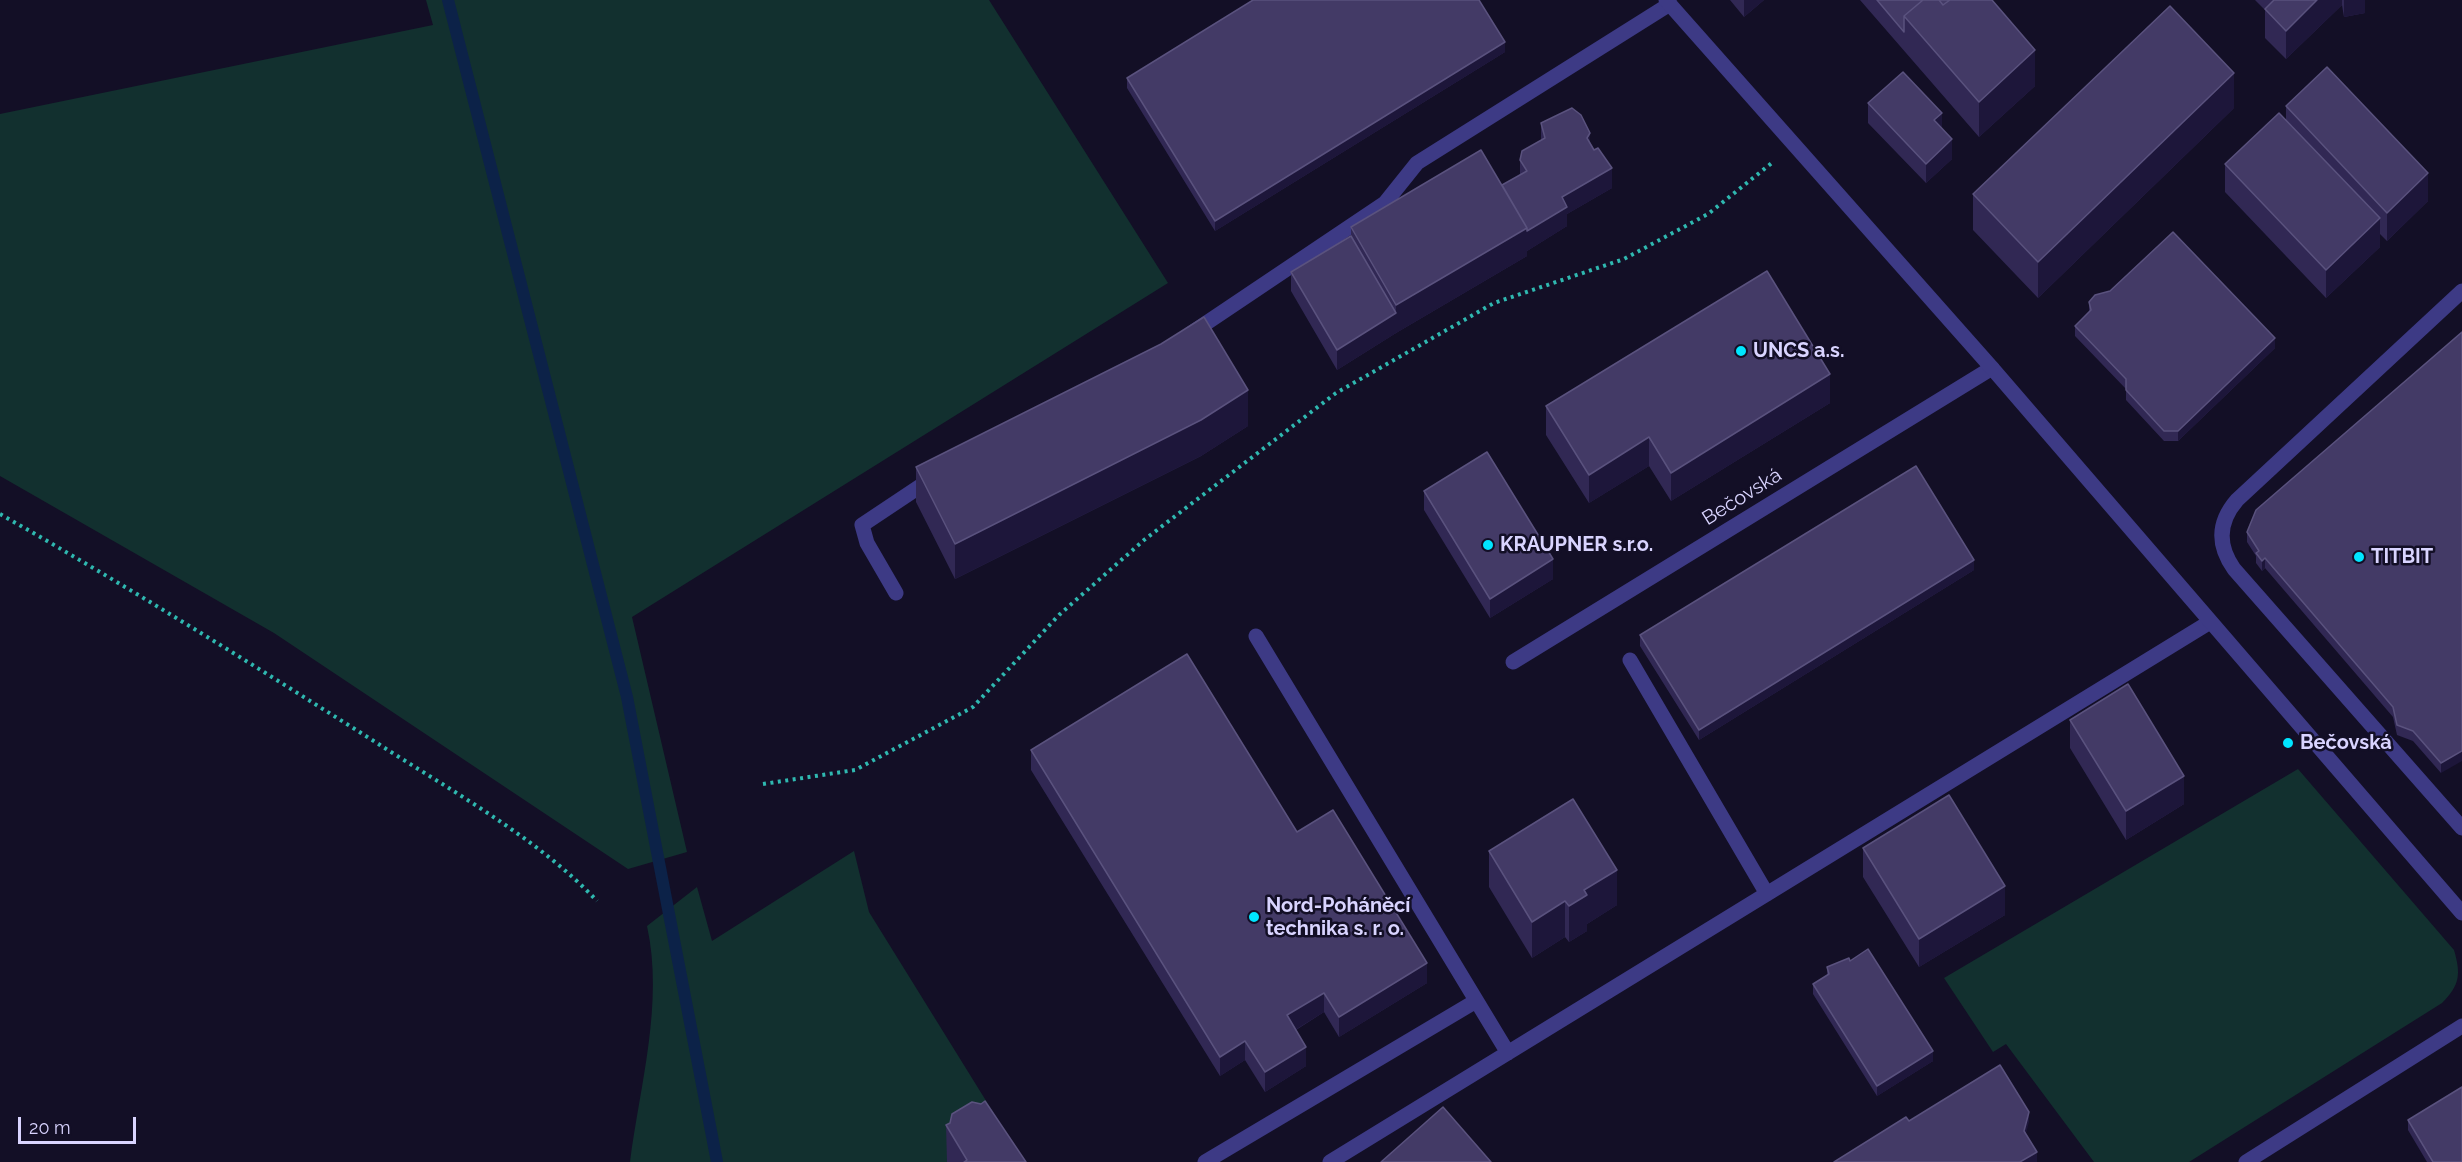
<!DOCTYPE html>
<meta charset="utf-8">
<style>
body{margin:0}
#map{position:relative;width:2462px;height:1162px;overflow:hidden;background:#130f26;font-family:Raleway,sans-serif}
canvas{display:block}
.scale{position:absolute;left:18px;top:1117px;width:118px;height:27px;box-sizing:border-box;border:3px solid #d9d4ff;border-top:0;padding-left:8px;font-size:18px;line-height:21px;white-space:nowrap;color:#d9d4ff;-webkit-text-stroke:4px #130f26;paint-order:stroke}
</style>
<div id="map">
<canvas width="2462" height="1162"></canvas>
<div class="scale">20 m</div>
</div>
<script>
const ctx = document.querySelector('canvas').getContext('2d');
ctx.lineJoin = 'round';
function fill(path, color) {
  ctx.fillStyle = color;
  ctx.fill(path, 'evenodd');
}
function stroke(path, color, width, dash) {
  ctx.strokeStyle = color;
  ctx.lineWidth = width;
  ctx.lineCap = dash ? 'butt' : 'round';
  ctx.setLineDash(dash || []);
  ctx.stroke(path);
}
function label(font, color, halo, rows, align = 'center') {
  ctx.font = font + ' Raleway,sans-serif';
  ctx.lineWidth = 5;
  ctx.setLineDash([]);
  ctx.textBaseline = 'middle';
  ctx.strokeStyle = halo;
  ctx.fillStyle = color;
  for (const [text, x, y, turn = 0] of rows) {
    ctx.save();
    ctx.translate(x, y);
    ctx.rotate((+turn || 0) * Math.PI / 180);
    ctx.textAlign = isNaN(turn) ? turn : align;
    if (halo) ctx.strokeText(text, 0, 0);
    ctx.fillText(text, 0, 0);
    ctx.restore();
  }
}
const green = new Path2D(`
 M 426,0 L 989,0 L 1168,283 L 632,617 L 687,852 L 628,869 L 274,633 L 0,476 L 0,114 L 433,25 Z
 M 2298,769 L 2454,950 C 2461,974 2460,985 2442,1003 L 2189,1162 L 2094,1162 L 2006,1044 L 1993,1052 L 1944,978 Z
 M 854,851 L 869,912 L 1024,1162 L 630,1162 C 640,1085 664,1003 647,926 L 697,887 L 712,941 Z`);
const stream = new Path2D(`
 M 448,0 L 627,697 L 717,1162`);
const path = new Path2D(`
 M 0,514 C 129,587 255,666 380,745 C 452,791 540,840 597,901
 M 763,784 L 855,770 L 973,707 L 1059,615 L 1144,540 L 1336,393 L 1494,303 L 1624,259 L 1708,214 L 1773,162`);
const service = new Path2D(`
 M 2462,291 L 2237,500 C 2218,522 2217,545 2234,569 L 2462,828
 M 1190,334 L 1385,203 L 1417,163 L 1670,4
 M 896,593 L 867,543 L 862,525 L 931,479
 M 1256,636 L 1508,1053
 M 1630,660 L 1767,894
 M 1205,1162 L 1476,1001
 M 1330,1162 L 2210,622
 M 2246,1162 L 2462,1026`);
const minor = new Path2D(`
 M 1513,662 L 1992,368`);
const tertiary = new Path2D(`
 M 1666,0 L 1992,368 L 2462,913`);
const wall = new Path2D(`
 M 1730,0 L 1764,0 L 1744,17 Z
 M 1860,0 L 1992,0 L 2035,86 L 1979,137 Z
 M 2255,0 L 2365,0 L 2365,13 L 2344,17 L 2342,5 L 2286,59 L 2265,38 L 2265,10 Z
 M 1505,52 L 1215,231 L 1127,88 L 1127,78 Z
 M 1868,103 L 1952,159 L 1926,183 L 1868,123 Z
 M 2286,106 L 2428,201 L 2387,241 L 2380,234 L 2380,247 L 2326,298 L 2225,192 L 2225,164 L 2286,120 Z
 M 2234,108 L 2038,298 L 1973,230 L 1973,194 Z
 M 1541,123 L 1590,143 L 1612,188 L 1567,214 L 1567,226 L 1527,251 L 1527,256 L 1396,333 L 1337,370 L 1291,291 L 1291,272 L 1351,236 L 1351,227 L 1502,185 L 1520,175 L 1520,160 L 1541,141 Z
 M 2089,302 L 2275,348 L 2178,441 L 2164,441 L 2126,400 L 2126,389 L 2075,336 L 2075,326 L 2089,311 Z
 M 2462,332 L 2441,773 L 2413,741 L 2397,735 L 2393,717 L 2265,568 L 2262,571 L 2256,563 L 2256,556 L 2247,542 L 2247,532 Z
 M 1830,403 L 1671,501 L 1649,466 L 1589,503 L 1546,435 L 1546,406 Z
 M 1248,426 L 1201,456 L 955,579 L 916,502 L 916,467 Z
 M 1424,491 L 1553,579 L 1490,618 L 1424,510 Z
 M 1974,570 L 1699,740 L 1640,646 L 1640,635 Z
 M 2070,720 L 2184,804 L 2126,840 L 2070,748 Z
 M 1031,750 L 1297,832 L 1427,983 L 1339,1037 L 1324,1012 L 1296,1030 L 1306,1066 L 1265,1092 L 1245,1060 L 1220,1076 L 1031,770 Z
 M 1863,848 L 2005,915 L 1919,967 L 1863,877 Z
 M 1489,851 L 1617,905 L 1587,924 L 1587,931 L 1569,942 L 1565,937 L 1532,958 L 1489,887 Z
 M 1850,961 L 1933,1061 L 1877,1096 L 1813,994 L 1813,984 L 1827,976 L 1827,967 Z
 M 2408,1120 L 2462,1162 L 2427,1162 L 2408,1130 Z
 M 946,1125 L 1026,1162 L 947,1162 Z`);
const shadedWall = new Path2D(`
 M 1744,0 L 1764,0 L 1744,17 Z
 M 2317,0 L 2342,0 L 2342,5 L 2286,59 L 2286,31 Z
 M 2344,0 L 2365,0 L 2365,13 L 2344,17 Z
 M 1505,42 L 1505,52 L 1215,231 L 1215,221 Z
 M 2035,50 L 2035,86 L 1979,137 L 1979,102 Z
 M 2234,73 L 2234,108 L 2038,298 L 2038,262 Z
 M 1942,113 L 1942,133 L 1934,120 Z
 M 1590,133 L 1590,152 L 1587,138 Z
 M 1952,139 L 1952,159 L 1926,183 L 1926,164 Z
 M 1612,168 L 1612,188 L 1567,214 L 1567,226 L 1527,251 L 1527,256 L 1396,333 L 1337,370 L 1337,350 L 1396,313 L 1396,305 L 1562,197 Z
 M 2428,173 L 2428,201 L 2387,241 L 2387,213 Z
 M 2380,218 L 2380,247 L 2326,298 L 2326,270 Z
 M 2275,338 L 2275,348 L 2178,441 L 2178,431 Z
 M 1830,374 L 1830,403 L 1671,501 L 1671,473 Z
 M 1248,390 L 1248,426 L 1201,456 L 955,579 L 955,544 Z
 M 1649,437 L 1649,466 L 1589,503 L 1589,475 Z
 M 2265,558 L 2265,568 L 2262,571 L 2262,561 Z
 M 1553,559 L 1553,579 L 1490,618 L 1490,599 Z
 M 1974,560 L 1974,570 L 1699,740 L 1699,730 Z
 M 2462,751 L 2462,761 L 2441,773 L 2441,763 Z
 M 2184,776 L 2184,804 L 2126,840 L 2126,811 Z
 M 1617,870 L 1617,905 L 1587,924 L 1587,931 L 1569,942 L 1569,906 L 1584,890 Z
 M 2005,886 L 2005,915 L 1919,967 L 1919,939 Z
 M 1565,901 L 1565,937 L 1532,958 L 1532,922 Z
 M 1427,963 L 1427,983 L 1339,1037 L 1339,1017 Z
 M 1324,993 L 1324,1012 L 1287,1035 L 1287,1015 Z
 M 1245,1041 L 1245,1060 L 1220,1076 L 1220,1057 Z
 M 1306,1047 L 1306,1066 L 1265,1092 L 1265,1072 Z
 M 1933,1051 L 1933,1061 L 1877,1096 L 1877,1086 Z
 M 2029,1112 L 2029,1122 L 2024,1141 L 2024,1131 Z
 M 2037,1152 L 2037,1162 L 2020,1162 Z`);
const building = new Path2D(`
 M 1253,0 L 1479,0 L 1505,42 L 1215,221 L 1127,78 Z
 M 1877,0 L 1923,0 L 1904,16 L 1904,32 Z
 M 1923,0 L 1939,0 L 1943,5 L 1950,0 L 1992,0 L 2035,50 L 1979,102 L 1904,16 Z
 M 1939,0 L 1950,0 L 1943,5 Z
 M 2274,0 L 2317,0 L 2286,31 L 2265,9 Z
 M 2170,6 L 2234,73 L 2038,262 L 1973,194 Z
 M 2327,67 L 2428,173 L 2387,213 L 2286,106 Z
 M 1903,72 L 1942,113 L 1934,120 L 1952,139 L 1926,164 L 1868,103 Z
 M 1572,108 L 1581,115 L 1590,133 L 1587,138 L 1594,150 L 1598,148 L 1612,168 L 1562,197 L 1567,207 L 1527,231 L 1527,228 L 1502,185 L 1527,171 L 1520,160 L 1522,151 L 1545,138 L 1541,123 Z
 M 2279,113 L 2380,218 L 2326,270 L 2225,164 Z
 M 1481,150 L 1527,228 L 1396,305 L 1351,227 Z
 M 2173,232 L 2275,338 L 2178,431 L 2164,431 L 2126,390 L 2126,379 L 2075,326 L 2091,310 L 2089,302 L 2095,295 L 2110,291 Z
 M 1351,236 L 1396,313 L 1337,350 L 1291,272 Z
 M 1767,271 L 1830,374 L 1671,473 L 1649,437 L 1589,475 L 1546,406 Z
 M 1204,317 L 1248,390 L 1201,420 L 955,544 L 916,467 L 1161,344 Z
 M 2462,332 L 2462,751 L 2441,763 L 2413,731 L 2397,725 L 2393,707 L 2265,558 L 2262,561 L 2256,553 L 2259,551 L 2247,532 L 2256,510 Z
 M 1487,452 L 1553,559 L 1490,599 L 1424,491 Z
 M 1916,466 L 1974,560 L 1699,730 L 1640,635 Z
 M 1187,654 L 1297,832 L 1333,810 L 1427,963 L 1339,1017 L 1324,993 L 1287,1015 L 1306,1047 L 1265,1072 L 1245,1041 L 1220,1057 L 1031,750 Z
 M 2128,684 L 2184,776 L 2126,811 L 2070,720 Z
 M 1949,795 L 2005,886 L 1919,939 L 1863,848 Z
 M 1573,799 L 1617,870 L 1584,890 L 1587,895 L 1569,906 L 1565,901 L 1532,922 L 1489,851 Z
 M 1868,949 L 1933,1051 L 1877,1086 L 1813,984 L 1829,974 L 1827,967 L 1849,958 L 1850,961 Z
 M 2000,1065 L 2029,1112 L 2024,1131 L 2037,1152 L 2020,1162 L 1834,1162 L 1906,1117 L 1909,1121 Z
 M 2462,1087 L 2462,1162 L 2433,1162 L 2408,1120 Z
 M 985,1101 L 1026,1162 L 964,1162 L 967,1160 L 946,1125 L 950,1123 L 952,1114 L 972,1102 L 981,1104 Z
 M 1443,1107 L 1491,1162 L 1381,1162 Z`);
const markers = [
 [1741,351,6,"#00e5ff"],
 [1488,545,6,"#00e5ff"],
 [2359,557,6,"#00e5ff"],
 [2288,743,6,"#00e5ff"],
 [1254,917,6,"#00e5ff"]
];
const poiNames = [
 ["UNCS a.s.",1753,351],
 ["KRAUPNER s.r.o.",1500,545],
 ["TITBIT",2371,557],
 ["Bečovská",2300,743],
 ["Nord-Poháněcí",1266,906],
 ["technika s. r. o.",1266,929]
];
const streetNames = [
 ["Bečovská",1742,497,-32]
];
fill(green, '#12302f');
stroke(stream, '#0c2248', 12);
stroke(path, '#2fb8b0', 4, [3, 4.5]);
stroke(service, '#3d3a85', 15);
stroke(minor, '#3d3a85', 15);
stroke(tertiary, '#3d3a85', 15);
fill(wall, '#312854');
fill(shadedWall, '#1d163a');
fill(building, '#433a66');
stroke(building, '#5a527e', 1.5);
for (const [x, y, r, color] of markers) {
  const dot = new Path2D();
  dot.arc(x, y, r, 0, 2 * Math.PI);
  ctx.fillStyle = color;
  ctx.fill(dot);
  stroke(dot, '#130f26', 2);
}
label('bold 20px', '#d9d4ff', '#130f26', poiNames, 'left');
label('20px', '#d9d4ff', '#130f26', streetNames);
</script>
